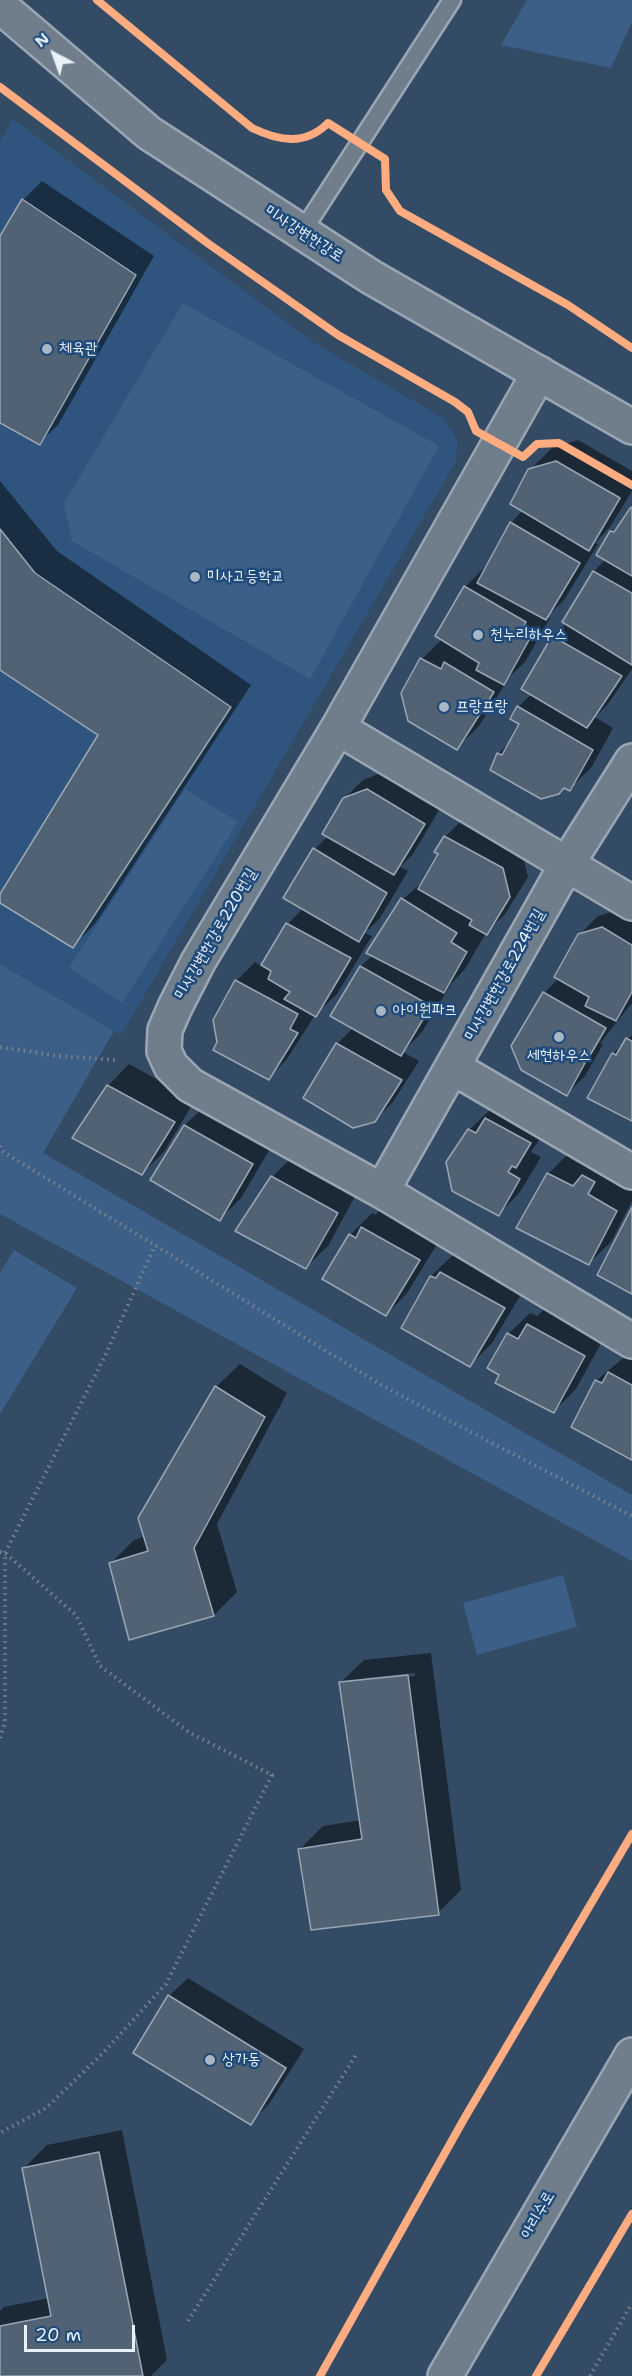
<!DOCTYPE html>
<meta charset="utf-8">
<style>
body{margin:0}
#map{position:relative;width:632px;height:2376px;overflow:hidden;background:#344b65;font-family:"Shantell Sans",sans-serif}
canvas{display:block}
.north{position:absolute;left:24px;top:24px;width:60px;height:60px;-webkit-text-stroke:4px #1f4a7a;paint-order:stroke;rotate:319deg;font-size:16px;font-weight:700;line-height:24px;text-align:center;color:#e8f1f8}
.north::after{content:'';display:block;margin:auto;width:21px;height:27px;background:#e8f1f8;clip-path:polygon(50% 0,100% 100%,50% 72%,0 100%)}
.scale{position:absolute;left:24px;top:2325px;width:111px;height:27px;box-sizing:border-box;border:3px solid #e8f1f8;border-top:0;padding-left:8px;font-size:18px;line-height:21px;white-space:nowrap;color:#e8f1f8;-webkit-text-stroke:4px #1f4a7a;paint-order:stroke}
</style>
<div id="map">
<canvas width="632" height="2376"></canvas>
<div class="north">N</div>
<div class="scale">20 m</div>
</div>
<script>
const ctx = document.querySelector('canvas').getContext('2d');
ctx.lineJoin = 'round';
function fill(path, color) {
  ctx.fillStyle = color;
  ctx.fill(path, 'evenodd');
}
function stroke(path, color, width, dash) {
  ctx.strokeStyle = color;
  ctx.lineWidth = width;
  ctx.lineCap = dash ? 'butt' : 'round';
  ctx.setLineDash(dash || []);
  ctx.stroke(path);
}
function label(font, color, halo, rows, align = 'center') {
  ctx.font = font + ' "Shantell Sans","Poor Story",sans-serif';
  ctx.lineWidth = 5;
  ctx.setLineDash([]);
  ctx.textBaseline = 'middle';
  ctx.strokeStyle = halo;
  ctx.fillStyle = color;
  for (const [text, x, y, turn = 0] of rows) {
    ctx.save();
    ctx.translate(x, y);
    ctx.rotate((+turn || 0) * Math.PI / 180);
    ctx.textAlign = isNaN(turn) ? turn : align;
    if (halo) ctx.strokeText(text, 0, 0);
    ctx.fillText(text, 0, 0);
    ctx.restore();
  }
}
const built = new Path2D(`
 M 13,119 L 314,343 L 443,418 L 458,441 L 455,463 L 121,1035 L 0,964 L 0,141 Z`);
const green = new Path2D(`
 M 527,0 L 632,0 L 632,22 L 611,68 L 501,45 Z
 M 183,303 L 439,446 L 310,679 L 72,541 L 64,503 Z
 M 185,789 L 238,822 L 122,1003 L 69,968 Z
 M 0,964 L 114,1031 L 43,1153 L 632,1495 L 632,1561 L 0,1214 Z
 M 14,1250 L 77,1288 L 0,1414 L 0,1273 Z
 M 563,1575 L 577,1627 L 477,1655 L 463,1603 Z`);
const shadow = new Path2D(`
 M 42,181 L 154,256 L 58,425 L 39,443 L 0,422 L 0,239 L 23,200 Z
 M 578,440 L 632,471 L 632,491 L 610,527 L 595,543 L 598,544 L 564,600 L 547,617 L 550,618 L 525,662 L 510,676 L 479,726 L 457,748 L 422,659 L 442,639 L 465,587 L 487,565 L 511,523 L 523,510 L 530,470 L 552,448 Z
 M 0,481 L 57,551 L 251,685 L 95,924 L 73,946 L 0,902 L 0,897 L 100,734 L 0,668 Z
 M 632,508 L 632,669 L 608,704 L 595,717 L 613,728 L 591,768 L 569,789 L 492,769 L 499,753 L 511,741 L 521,723 L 518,707 L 532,694 L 523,688 L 554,636 L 567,623 L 594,571 L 606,559 L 612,532 Z
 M 386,771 L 442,805 L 413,854 L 400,867 L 408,871 L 380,918 L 365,933 L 372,936 L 337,994 L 315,1015 L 287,1059 L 269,1078 L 236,981 L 255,962 L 262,966 L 288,924 L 303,908 L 315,849 L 328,836 L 344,799 L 363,780 Z
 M 464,818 L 521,849 L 528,877 L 505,914 L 486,933 L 465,969 L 451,984 L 422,1032 L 403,1052 L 419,1061 L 393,1102 L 374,1121 L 305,1097 L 338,1043 L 354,1027 L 332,1016 L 361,966 L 373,955 L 403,899 L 426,879 L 440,854 L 445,837 Z
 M 622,909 L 632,916 L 632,1003 L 600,1043 L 603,1044 L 585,1076 L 567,1094 L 544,993 L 559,978 L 579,935 L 598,916 Z
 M 632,1035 L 632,1119 L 613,1054 Z
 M 129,1064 L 195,1100 L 164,1152 L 142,1173 L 108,1086 Z
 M 207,1104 L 274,1142 L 241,1198 L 219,1220 L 152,1180 L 185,1125 Z
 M 491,1109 L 552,1121 L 531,1152 L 541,1157 L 520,1192 L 499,1214 L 469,1130 Z
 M 569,1153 L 632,1186 L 632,1201 L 611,1242 L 589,1263 L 548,1174 Z
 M 294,1155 L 358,1191 L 328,1246 L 306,1267 L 237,1230 L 272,1177 Z
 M 384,1207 L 441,1238 L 407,1293 L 386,1315 L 350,1235 L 372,1213 L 375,1215 Z
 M 463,1251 L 526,1286 L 492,1343 L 470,1365 L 431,1276 L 453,1255 L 457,1257 Z
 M 550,1304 L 606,1334 L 576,1389 L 554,1411 L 501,1375 L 508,1334 L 530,1313 L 537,1316 Z
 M 628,1354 L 632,1356 L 632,1459 L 596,1381 Z
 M 240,1364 L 287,1393 L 217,1524 L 237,1592 L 214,1615 L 130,1639 L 111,1563 L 134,1540 L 145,1536 L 216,1387 Z
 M 431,1653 L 461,1890 L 438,1913 L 299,1850 L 323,1826 L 361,1820 L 340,1683 L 364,1660 ZM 415,1673 L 415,1676 L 365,1681 L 365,1678 Z
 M 188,1978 L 304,2049 L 269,2104 L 250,2123 L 169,1996 Z
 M 122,2130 L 167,2360 L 151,2376 L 0,2376 L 0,2311 L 4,2307 L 49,2298 L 24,2168 L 47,2145 Z`);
const building = new Path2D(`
 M 22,199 L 136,275 L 40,445 L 0,423 L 0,236 Z
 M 556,461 L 620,498 L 589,551 L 510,504 L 528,469 Z
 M 631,507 L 632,508 L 632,576 L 596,555 L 610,531 L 614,532 Z
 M 510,522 L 580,563 L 546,620 L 477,583 Z
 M 0,529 L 35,573 L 231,707 L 73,948 L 0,903 L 0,894 L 98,735 L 0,670 Z
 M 593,571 L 632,593 L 632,665 L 562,622 Z
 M 464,586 L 526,622 L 519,635 L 529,640 L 504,685 L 476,670 L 479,663 L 435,636 Z
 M 552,636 L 622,676 L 587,728 L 521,689 Z
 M 420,658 L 441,669 L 444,662 L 494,692 L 457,750 L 408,721 L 401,693 Z
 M 517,706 L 593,750 L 570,791 L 564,788 L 559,794 L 541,799 L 490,770 L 497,753 L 502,755 L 519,724 L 510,719 Z
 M 367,789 L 425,824 L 394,875 L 322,834 L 343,798 Z
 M 444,836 L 503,868 L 510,897 L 487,935 L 469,925 L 472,920 L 418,889 L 438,854 L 434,852 Z
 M 313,848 L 387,893 L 359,942 L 283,898 Z
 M 401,898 L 457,933 L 451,942 L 467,952 L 444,993 L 366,953 Z
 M 286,923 L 351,958 L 316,1017 L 284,999 L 290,992 L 268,979 L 271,971 L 261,965 Z
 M 602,927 L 632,945 L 632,992 L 616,1021 L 585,1006 L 589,997 L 554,977 L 578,934 Z
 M 360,966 L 431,1006 L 401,1056 L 330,1016 Z
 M 235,980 L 298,1014 L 290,1029 L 298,1033 L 269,1080 L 213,1050 L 217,1042 L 213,1020 Z
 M 543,992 L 606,1028 L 589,1057 L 581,1052 L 577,1059 L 585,1063 L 567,1096 L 521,1070 L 511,1046 Z
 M 626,1038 L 632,1041 L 632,1121 L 587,1098 L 612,1053 L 616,1055 Z
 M 336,1043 L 402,1080 L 375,1122 L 353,1128 L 303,1098 Z
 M 107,1085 L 175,1122 L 142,1175 L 72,1138 Z
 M 485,1118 L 531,1143 L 516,1168 L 512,1166 L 508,1172 L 520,1179 L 499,1216 L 452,1191 L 446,1162 L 468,1129 L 476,1133 Z
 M 184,1125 L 253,1164 L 220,1221 L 150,1180 Z
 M 547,1173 L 573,1186 L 582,1175 L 595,1182 L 588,1194 L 617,1211 L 589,1265 L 516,1228 Z
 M 271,1176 L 338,1213 L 306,1269 L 235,1231 Z
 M 632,1207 L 632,1294 L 597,1275 Z
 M 361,1227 L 420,1260 L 386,1316 L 322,1279 L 349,1234 L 356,1238 Z
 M 440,1272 L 505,1308 L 470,1367 L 401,1328 L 430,1276 L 436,1278 Z
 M 527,1324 L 585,1356 L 554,1413 L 495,1383 L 499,1375 L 487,1368 L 507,1333 L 518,1339 Z
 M 608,1372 L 632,1385 L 632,1460 L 571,1427 L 595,1380 L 602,1383 Z
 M 215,1386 L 265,1417 L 194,1548 L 214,1616 L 129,1640 L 109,1563 L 148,1551 L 138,1518 Z
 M 408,1675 L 439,1915 L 311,1930 L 298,1849 L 362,1839 L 339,1682 Z
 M 168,1995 L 286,2068 L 251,2125 L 133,2053 Z
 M 99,2152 L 143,2376 L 0,2376 L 0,2326 L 51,2316 L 22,2168 Z`);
const path = new Path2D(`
 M 0,1047 L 58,1056 L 117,1060
 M 0,1146 L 2,1151 L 383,1386 L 632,1516
 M 0,1552 L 5,1553 L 76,1615 L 100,1666 L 190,1733 L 272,1775 L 166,1984 L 104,2052 L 46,2108 L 0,2133
 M 0,1738 L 5,1723 L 5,1553 L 105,1356 L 155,1245
 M 188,2321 L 356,2055
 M 590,2376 L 632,2303`);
const lane = new Path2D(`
 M 302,232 L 452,0`);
const street = new Path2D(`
 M 539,373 L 338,728 L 198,962 L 175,1007 L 165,1030 L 164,1051 L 171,1066 L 190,1085 L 382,1191 L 632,1341
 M 338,728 L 632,903
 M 454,1068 L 632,1172
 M 382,1191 L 567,864 L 632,761`);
const secondary = new Path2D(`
 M 0,6 L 149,133 L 371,277 L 632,427
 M 445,2376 L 632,2055`);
const cycleway = new Path2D(`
 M 97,0 L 252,128 C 279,141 305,146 328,123 L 385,159 L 386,190 L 400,211 L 568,305 L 632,348
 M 0,87 L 206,242 L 338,335 L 455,402 L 468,412 L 476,431 L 523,457 L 537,444 L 559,443 L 632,485
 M 320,2376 L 464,2119 L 632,1834
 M 536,2376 L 632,2214`);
const markers = [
 [47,349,6,"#a9b7c5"],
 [195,577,6,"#a9b7c5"],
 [478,635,6,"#a9b7c5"],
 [444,707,6,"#a9b7c5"],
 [381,1011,6,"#a9b7c5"],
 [559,1037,6,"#a9b7c5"],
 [210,2060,6,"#a9b7c5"]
];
const streetNames = [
 ["미사강변한강로",304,234,33],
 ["미사강변한강로220번길",216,934,-60],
 ["미사강변한강로224번길",505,975,-61],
 ["아리수로",538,2215,-60]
];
const poiNames = [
 ["체육관",59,349],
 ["미사고등학교",207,577],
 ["천누리하우스",490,635],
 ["프랑프랑",456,707],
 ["아이원파크",393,1011],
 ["세현하우스",559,1056,"center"],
 ["상가동",222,2060]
];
fill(built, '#2f557f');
fill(green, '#3b5f87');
fill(shadow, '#0007');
fill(building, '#516275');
stroke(building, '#9aa6b3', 1.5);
stroke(lane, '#9aa6b3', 21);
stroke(street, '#9aa6b3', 38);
stroke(secondary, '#9aa6b3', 38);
stroke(path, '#778390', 4, [1.5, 4.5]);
stroke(lane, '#707e8c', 16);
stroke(street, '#707e8c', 33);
stroke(secondary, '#707e8c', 33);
stroke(cycleway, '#ffac80', 8);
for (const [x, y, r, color] of markers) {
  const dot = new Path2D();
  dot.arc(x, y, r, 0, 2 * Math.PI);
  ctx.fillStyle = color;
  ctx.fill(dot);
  stroke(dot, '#1f4a7a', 2);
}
label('16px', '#e8f1f8', '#1f4a7a', streetNames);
label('16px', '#e8f1f8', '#1f4a7a', poiNames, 'left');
</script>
